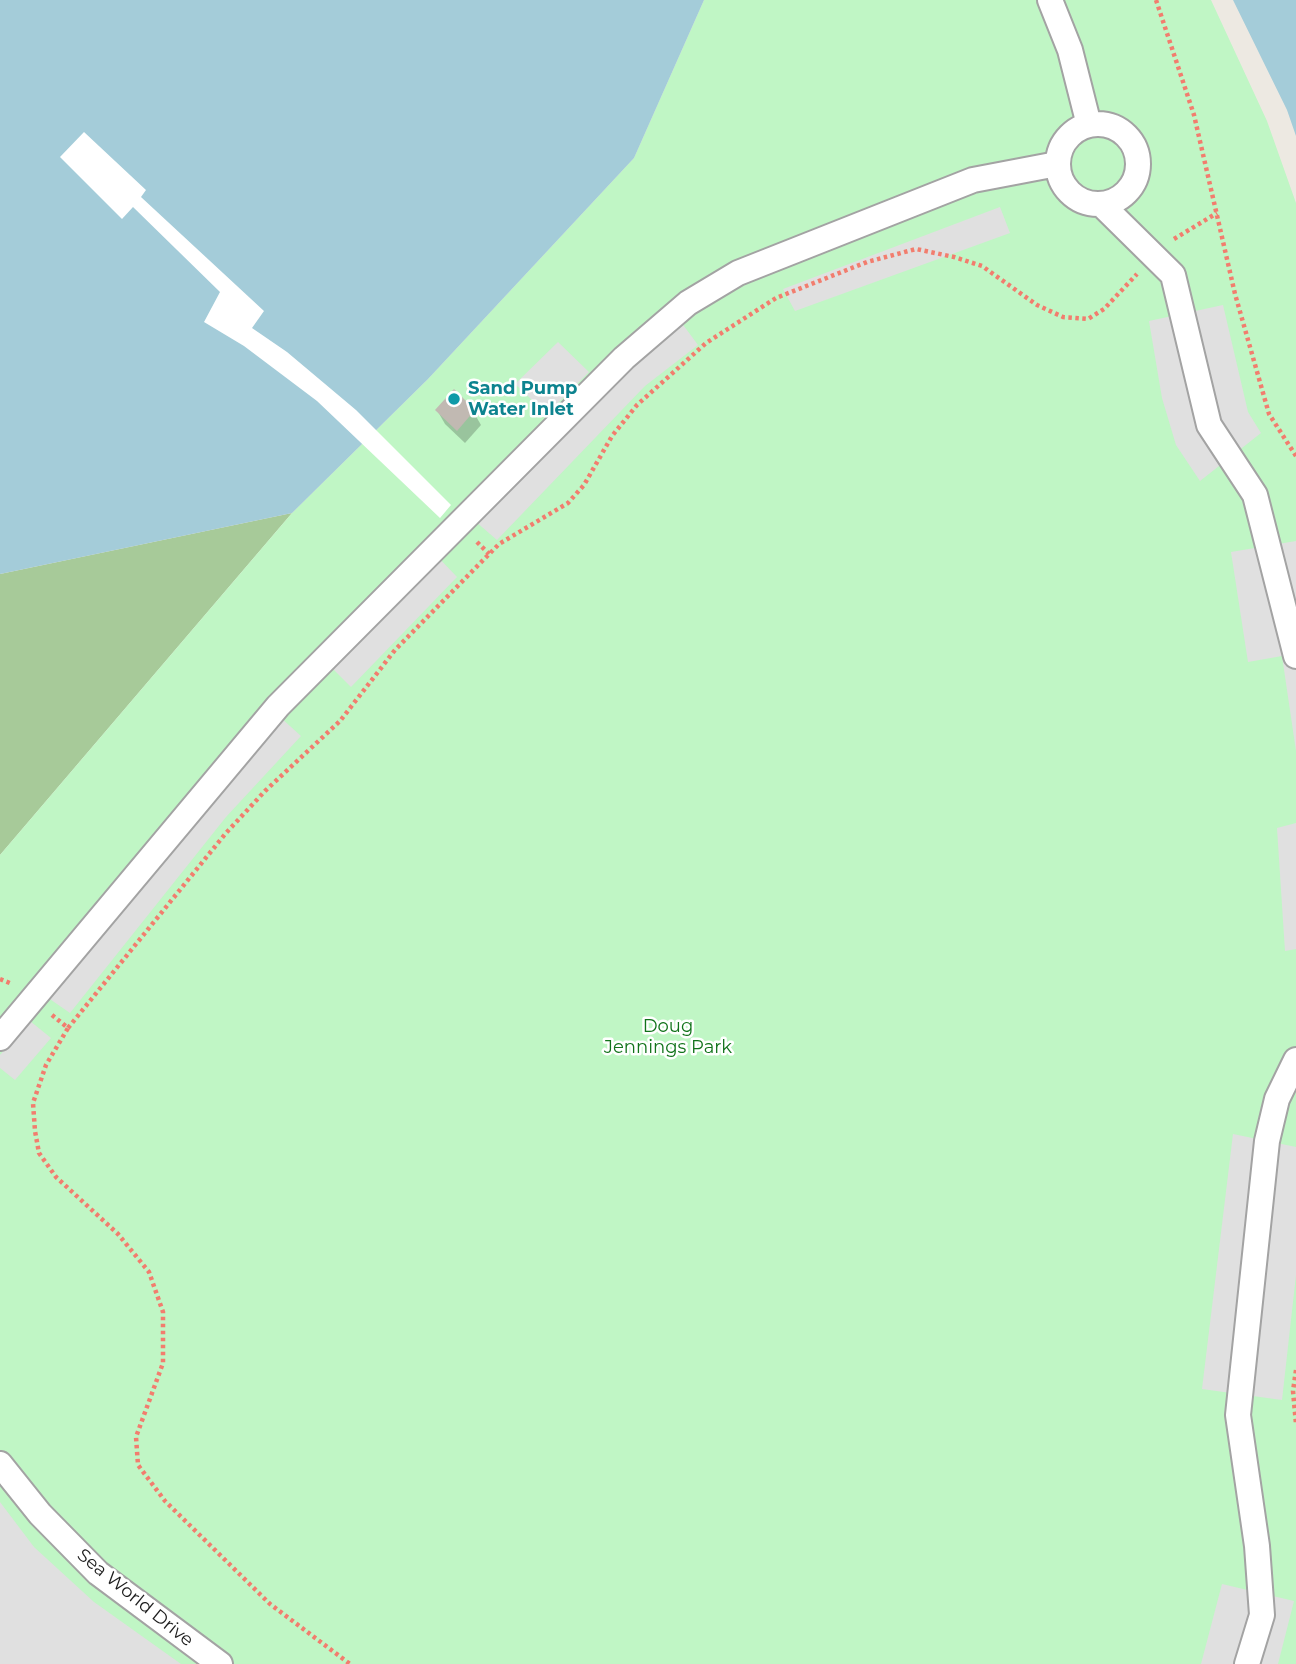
<!DOCTYPE html>
<style>
body{margin:0}
canvas{display:block;background:#ede9e2}
</style>
<canvas width="1296" height="1664"></canvas>
<script>
const ctx = document.querySelector('canvas').getContext('2d');
ctx.lineJoin = 'round';
function fill(path, color) {
  ctx.fillStyle = color;
  ctx.fill(path, 'evenodd');
}
function stroke(path, color, width, dash) {
  ctx.strokeStyle = color;
  ctx.lineWidth = width;
  ctx.lineCap = dash ? 'butt' : 'round';
  ctx.setLineDash(dash || []);
  ctx.stroke(path);
}
function label(font, color, halo, rows, align = 'center') {
  ctx.font = font + ' Montserrat,sans-serif';
  ctx.lineWidth = 5;
  ctx.setLineDash([]);
  ctx.textBaseline = 'middle';
  ctx.strokeStyle = halo;
  ctx.fillStyle = color;
  for (const [text, x, y, turn = 0] of rows) {
    ctx.save();
    ctx.translate(x, y);
    ctx.rotate((+turn || 0) * Math.PI / 180);
    ctx.textAlign = isNaN(turn) ? turn : align;
    if (halo) ctx.strokeText(text, 0, 0);
    ctx.fillText(text, 0, 0);
    ctx.restore();
  }
}
const forest = new Path2D(`
 M 292,513 L 0,855 L 0,574 Z`);
const park = new Path2D(`
 M 704,0 L 1211,0 L 1267,121 L 1296,203 L 1296,1664 L 0,1664 L 0,855 L 292,513 L 428,379 L 634,158 Z`);
const parking = new Path2D(`
 M 1000,207 L 1010,233 L 795,311 L 783,289 Z
 M 1223,305 L 1248,412 L 1261,433 L 1200,481 L 1176,445 L 1162,398 L 1149,321 Z
 M 681,322 L 698,345 L 645,386 L 497,540 L 475,521 L 632,363 Z
 M 558,342 L 589,372 L 547,414 L 515,384 Z
 M 1296,541 L 1296,751 L 1282,656 L 1248,662 L 1231,552 Z
 M 436,555 L 457,577 L 351,687 L 331,667 Z
 M 280,717 L 301,736 L 226,817 L 70,1013 L 44,995 Z
 M 1296,823 L 1296,949 L 1285,951 L 1277,828 Z
 M 30,1021 L 51,1038 L 15,1080 L 0,1068 L 0,1055 Z
 M 1233,1134 L 1296,1147 L 1296,1275 L 1282,1400 L 1202,1389 Z
 M 0,1502 L 34,1547 L 94,1602 L 181,1664 L 0,1664 Z
 M 1222,1584 L 1294,1601 L 1278,1664 L 1201,1664 Z`);
const water = new Path2D(`
 M 0,0 L 704,0 L 634,158 L 428,379 L 292,513 L 0,574 Z
 M 1233,0 L 1296,0 L 1296,136 L 1287,110 Z`);
const pier = new Path2D(`
 M 84,132 L 146,190 L 141,197 L 264,311 L 252,328 L 287,352 L 356,410 L 451,505 L 440,518 L 317,401 L 244,346 L 204,322 L 220,292 L 133,207 L 122,219 L 60,157 Z`);
const shadow = new Path2D(`
 M 437,410 L 473,411 L 481,425 L 465,443 L 445,424 Z`);
const building = new Path2D(`
 M 454,389 L 475,410 L 457,431 L 435,410 Z`);
const path = new Path2D(`
 M 1156,0 L 1194,115 L 1235,294 L 1269,414 L 1296,456
 M 1174,239 L 1217,213
 M 477,542 L 489,554
 M 0,979 L 12,984
 M 52,1015 L 68,1028 L 46,1065 L 33,1103 L 35,1131 L 39,1153 L 56,1177 L 118,1234 L 149,1272 L 163,1312 L 163,1363 L 136,1437 L 138,1465 L 165,1501 L 270,1604 L 350,1664
 M 68,1028 L 226,833 L 265,791 L 340,721 L 395,650 L 499,544 L 568,503 L 584,485 L 612,436 L 637,405 L 706,343 L 776,298 L 867,262 L 916,249 L 954,257 L 982,266 L 1037,305 L 1063,317 L 1088,319 L 1104,309 L 1137,274
 M 1296,1370 L 1293,1391 L 1296,1424`);
const street = new Path2D(`
 M 1050,0 L 1070,50 L 1089,125
 M1058 164a40 40 0 1 1 80 0a40 40 0 1 1-80 0Z
 M 1101,204 L 1173,275 L 1209,425 L 1255,495 L 1296,656
 M 0,1038 L 278,706 L 624,358 L 688,303 L 738,273 L 973,180 L 1057,164
 M 0,1464 L 40,1514 L 98,1573 L 220,1664
 M 1247,1664 L 1262,1615 L 1257,1546 L 1238,1415 L 1267,1141 L 1277,1099 L 1296,1060`);
const markers = [
 [454,399,7,"#0f9aa8"]
];
const cultureNames = [
 ["Sand Pump",468,389],
 ["Water Inlet",468,410]
];
const parkNames = [
 ["Doug",668,1027],
 ["Jennings Park",668,1048]
];
const streetNames = [
 ["Sea World Drive",135,1598,39]
];
fill(forest, '#a7ca99');
fill(park, '#c0f6c5');
fill(parking, '#e0e0e0');
fill(water, '#a4ccd9');
fill(pier, '#fff');
fill(shadow, '#0003');
fill(building, '#c1b9b2');
stroke(street, '#a3a3a3', 28);
stroke(path, '#f27d6e', 4.5, [3.5, 3.5]);
stroke(street, '#fff', 24);
for (const [x, y, r, color] of markers) {
  const dot = new Path2D();
  dot.arc(x, y, r, 0, 2 * Math.PI);
  ctx.fillStyle = color;
  ctx.fill(dot);
  stroke(dot, '#fff', 2.5);
}
label('bold 18px', '#0d838f', '#fff', cultureNames, 'left');
label('18px', '#11731a', '#fff', parkNames);
label('18px', '#1c1c1c', '#fff', streetNames);
</script>
